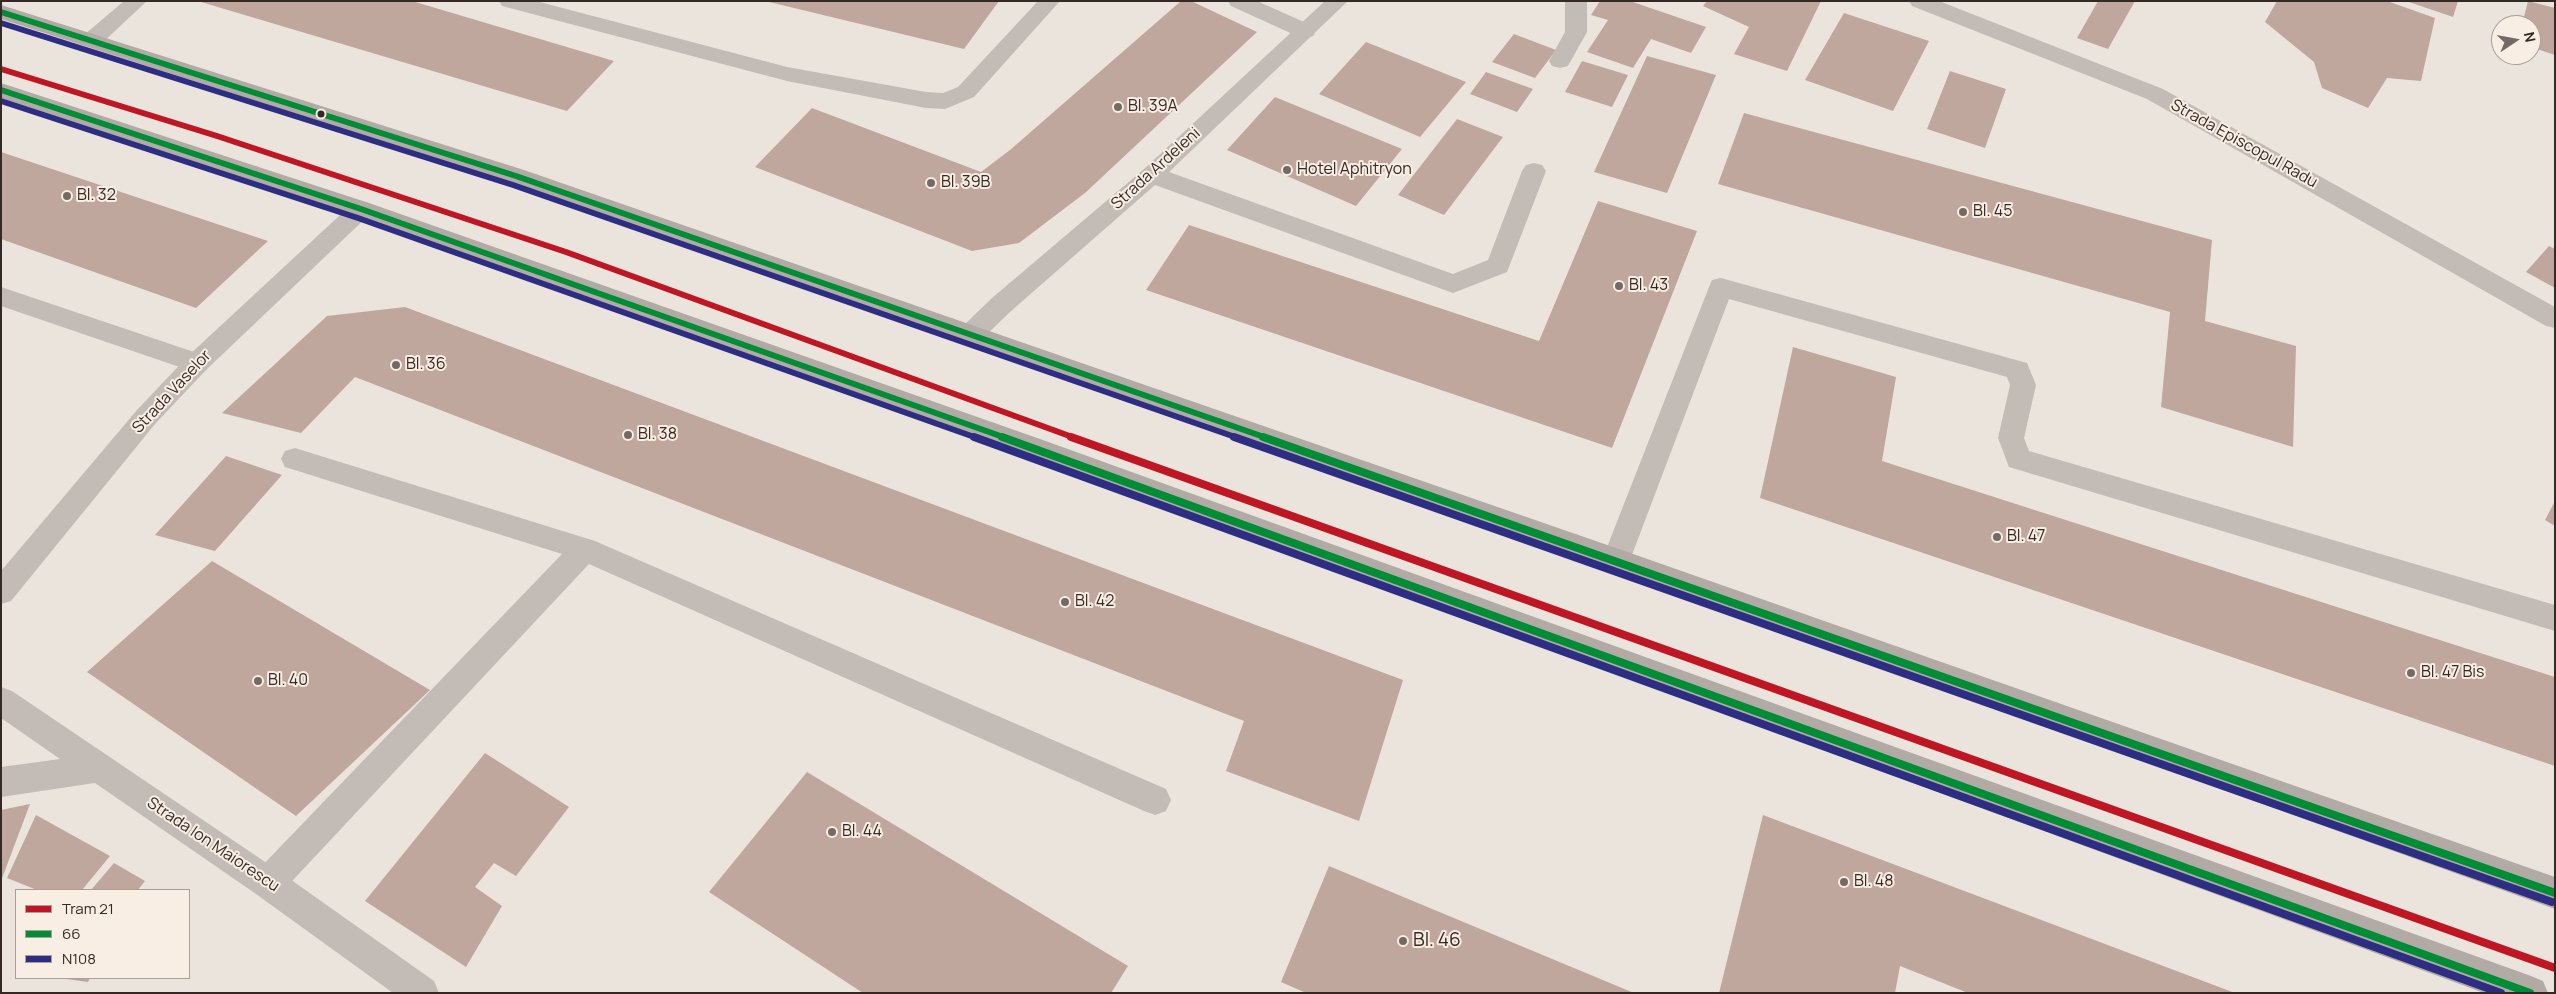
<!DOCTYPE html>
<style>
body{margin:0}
#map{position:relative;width:2556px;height:994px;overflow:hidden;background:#ebe4dc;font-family:Manrope,sans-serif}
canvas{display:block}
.frame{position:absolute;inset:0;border:2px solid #342925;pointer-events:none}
.legend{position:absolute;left:15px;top:889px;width:175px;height:90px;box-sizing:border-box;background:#f9eee3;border:1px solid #aa9f97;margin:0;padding:6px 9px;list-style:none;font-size:15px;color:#342925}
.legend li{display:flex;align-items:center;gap:10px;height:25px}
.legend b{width:25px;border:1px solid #aa9f97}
.north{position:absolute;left:2491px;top:15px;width:50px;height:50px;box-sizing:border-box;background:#f9eee3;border:1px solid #aa9f97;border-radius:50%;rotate:78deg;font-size:14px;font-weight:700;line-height:20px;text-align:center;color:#342925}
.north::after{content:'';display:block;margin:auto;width:18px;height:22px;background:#746a65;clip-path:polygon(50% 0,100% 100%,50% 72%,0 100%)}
</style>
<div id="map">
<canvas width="2556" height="994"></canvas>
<div class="frame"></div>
<ul class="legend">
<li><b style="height:6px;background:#be1622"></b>Tram 21</li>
<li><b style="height:6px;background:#008d36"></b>66</li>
<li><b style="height:6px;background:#2d2e83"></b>N108</li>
</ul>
<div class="north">N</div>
</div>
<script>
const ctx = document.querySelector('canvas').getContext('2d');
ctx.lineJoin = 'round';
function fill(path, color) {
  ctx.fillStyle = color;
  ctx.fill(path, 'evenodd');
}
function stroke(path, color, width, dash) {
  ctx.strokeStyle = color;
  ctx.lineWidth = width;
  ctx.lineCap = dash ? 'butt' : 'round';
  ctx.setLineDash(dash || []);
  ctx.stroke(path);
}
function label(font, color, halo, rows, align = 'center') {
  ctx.font = font + ' Manrope,sans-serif';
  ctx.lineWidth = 4;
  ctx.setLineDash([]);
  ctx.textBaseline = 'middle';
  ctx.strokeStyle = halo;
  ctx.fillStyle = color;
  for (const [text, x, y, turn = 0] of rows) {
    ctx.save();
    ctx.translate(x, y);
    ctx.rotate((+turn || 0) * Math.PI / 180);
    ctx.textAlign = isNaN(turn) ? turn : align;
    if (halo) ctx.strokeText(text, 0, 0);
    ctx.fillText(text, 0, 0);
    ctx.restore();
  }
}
const building = new Path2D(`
 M 412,1 L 614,61 L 567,111 L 201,2 Z
 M 765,1 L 999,1 L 964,49 Z
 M 1181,1 L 1191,1 L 1257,32 L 1085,193 L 1019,243 L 972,251 L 755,167 L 812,108 L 981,172 L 1010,150 Z
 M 1600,1 L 1630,1 L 1706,27 L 1691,53 L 1651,39 L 1633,68 L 1587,52 L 1608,20 L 1591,15 Z
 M 1707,1 L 1821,1 L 1787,71 L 1734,54 L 1749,27 L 1703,6 Z
 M 2098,1 L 2135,1 L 2108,49 L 2077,38 Z
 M 2277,1 L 2387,1 L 2435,18 L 2421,81 L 2387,78 L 2368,108 L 2322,88 L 2314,62 L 2265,22 Z
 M 2406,1 L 2458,1 L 2453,17 Z
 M 2528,1 L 2555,8 L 2555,55 L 2531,47 L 2531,25 L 2522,25 Z
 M 1844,13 L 1929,41 L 1893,111 L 1805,80 Z
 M 1514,34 L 1556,50 L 1535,78 L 1492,62 Z
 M 1366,42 L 1466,82 L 1420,137 L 1319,94 Z
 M 1647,56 L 1716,75 L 1667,193 L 1594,172 Z
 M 1582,61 L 1628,75 L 1612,107 L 1565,92 Z
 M 1950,71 L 2006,89 L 1985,148 L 1927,129 Z
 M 1486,72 L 1533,89 L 1517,112 L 1470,94 Z
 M 1275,97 L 1402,149 L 1356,206 L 1227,150 Z
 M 1744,113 L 2212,240 L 2205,321 L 2296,346 L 2293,447 L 2161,407 L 2170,312 L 1718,184 Z
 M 1457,119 L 1503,137 L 1444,215 L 1398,195 Z
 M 1,152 L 268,241 L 196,308 L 1,239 Z
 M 1598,201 L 1697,231 L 1612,448 L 1146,290 L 1189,225 L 1539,341 Z
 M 2549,246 L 2555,249 L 2555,288 L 2526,272 Z
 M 405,307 L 1403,680 L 1359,821 L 1226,771 L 1244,721 L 355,377 L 301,433 L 222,413 L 327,316 Z
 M 1793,347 L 1896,377 L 1882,461 L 2555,677 L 2555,766 L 1760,498 Z
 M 226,456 L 282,475 L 215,551 L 155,535 Z
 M 2555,501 L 2555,526 L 2545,520 Z
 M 212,561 L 430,690 L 296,816 L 87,672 Z
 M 485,753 L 569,807 L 516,876 L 494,863 L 475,887 L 502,906 L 466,967 L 365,901 Z
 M 807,772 L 1128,966 L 1111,993 L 863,993 L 709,892 Z
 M 30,804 L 1,881 L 1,810 Z
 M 36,815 L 110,856 L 82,890 L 37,890 L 7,878 Z
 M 1763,815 L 2235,993 L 1968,993 L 1900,966 L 1895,993 L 1719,993 Z
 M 114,863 L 145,881 L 138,890 L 91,890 Z
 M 1329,866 L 1634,993 L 1306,993 L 1281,982 Z
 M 59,978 L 90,978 L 88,982 Z`);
const lane = new Path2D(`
 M 499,1 L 536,1 L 787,67 L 926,92 L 943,93 L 958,87 L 1038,1 L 1060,1 L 974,97 L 945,109 L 926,108 L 787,81 L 502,6 Z
 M 1228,1 L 1257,1 L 1313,26 L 1316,31 L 1313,36 L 1305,38 L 1297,36 L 1231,6 Z
 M 1721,278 L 2027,363 L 2036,385 L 2024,438 L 2029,451 L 2555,605 L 2555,631 L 2009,467 L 1998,438 L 2010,385 L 2007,377 L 1729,299 L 1630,560 L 1626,569 L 1616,572 L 1606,569 L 1602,560 L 1709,287 L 1712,280 Z
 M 1,287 L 206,356 L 210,363 L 206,370 L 197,373 L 1,306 Z
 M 295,448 L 595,541 L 1166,789 L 1171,800 L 1166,811 L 1155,815 L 1144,811 L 589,564 L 280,894 L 268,899 L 256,894 L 252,883 L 256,872 L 562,554 L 285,467 L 281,459 L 285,451 Z`);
const street = new Path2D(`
 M 124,1 L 147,1 L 100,45 L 92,47 L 84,45 L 81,40 L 84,35 Z
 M 1325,1 L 1348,1 L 1169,172 L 1453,274 L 1488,260 L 1522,171 L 1526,165 L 1534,163 L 1542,165 L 1546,171 L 1507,272 L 1453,293 L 1155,185 L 1010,312 L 980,341 L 971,344 L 962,341 L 958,334 L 962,327 L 992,298 L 1144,169 Z
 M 1565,1 L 1587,1 L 1587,32 L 1568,66 L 1560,68 L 1552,66 L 1549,61 L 1565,32 Z
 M 1909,1 L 1939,1 L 2163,89 L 2555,307 L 2555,328 L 2546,326 L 2147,99 L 1912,6 Z
 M 361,201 L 369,203 L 373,209 L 369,215 L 206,370 L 155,424 L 11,601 L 1,604 L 1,571 L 137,410 L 188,356 L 353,203 Z
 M 1,687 L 12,691 L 280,872 L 434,981 L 439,993 L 393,993 L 256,894 L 95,783 L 1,797 L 1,767 L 60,759 L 1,718 Z`);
const primary = new Path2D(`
 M 1,5 L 524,170 L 1616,548 L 2555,877 L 2555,909 L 1608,569 L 508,182 L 1,19 Z
 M 1,83 L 369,203 L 1040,439 L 2531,976 L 2543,981 L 2548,993 L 2484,993 L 1022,455 L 353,215 L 1,98 Z`);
const bus1Far1 = new Path2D(`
 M 1,12 L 516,176 L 1267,438
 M 1,90 L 361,209 L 1006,438`);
const bus1 = new Path2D(`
 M 1002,437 L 2530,993
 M 1263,437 L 2555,893`);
const bus2Far1 = new Path2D(`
 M 1,23 L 513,185 L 1238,438
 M 1,101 L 358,218 L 977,438`);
const bus2 = new Path2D(`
 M 974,437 L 2501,993
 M 1234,437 L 2552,902`);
const tram1Far1 = new Path2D(`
 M 1,69 L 217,136 L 566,252 L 1075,438`);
const tram1 = new Path2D(`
 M 1071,437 L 2555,968`);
const markers = [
 [1118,107,5,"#746a65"],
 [321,114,4.5,"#342925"],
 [1287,170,5,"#746a65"],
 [931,183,5,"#746a65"],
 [67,196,5,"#746a65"],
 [1963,212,5,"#746a65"],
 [1619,286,5,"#746a65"],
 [396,365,5,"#746a65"],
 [628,435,5,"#746a65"],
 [1997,537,5,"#746a65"],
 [1065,602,5,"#746a65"],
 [2411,673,5,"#746a65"],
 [258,681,5,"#746a65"],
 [832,832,5,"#746a65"],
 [1844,882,5,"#746a65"],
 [1403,941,5,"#746a65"]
];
const poiNames = [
 ["Bl. 39A",1128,107],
 ["Hotel Aphitryon",1297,170],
 ["Bl. 39B",941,183],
 ["Bl. 32",77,196],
 ["Bl. 45",1973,212],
 ["Bl. 43",1629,286],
 ["Bl. 36",406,365],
 ["Bl. 38",638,435],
 ["Bl. 47",2007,537],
 ["Bl. 42",1075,602],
 ["Bl. 47 Bis",2421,673],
 ["Bl. 40",268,681],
 ["Bl. 44",842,832],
 ["Bl. 48",1854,882]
];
const streetNames = [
 ["Strada Episcopul Radu",2244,144,29],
 ["Strada Ardeleni",1156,169,-42],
 ["Strada Vaselor",172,392,-47],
 ["Strada Ion Maiorescu",213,845,34]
];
const nearPoinames = [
 ["Bl. 46",1413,941]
];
fill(building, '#c0a79d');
fill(lane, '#c3bcb6');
fill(street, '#c3bcb6');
fill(primary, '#b2aaa5');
stroke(bus1Far1, '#008d36', 6);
stroke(bus1, '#008d36', 8);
stroke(bus2Far1, '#2d2e83', 6);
stroke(bus2, '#2d2e83', 8);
stroke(tram1Far1, '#be1622', 6);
stroke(tram1, '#be1622', 8);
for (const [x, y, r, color] of markers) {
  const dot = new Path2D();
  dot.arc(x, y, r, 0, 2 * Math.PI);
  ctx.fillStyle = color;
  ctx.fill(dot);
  stroke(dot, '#f9eee3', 2);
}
label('16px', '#342925', '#f9eee3', poiNames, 'left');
label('16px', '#342925', '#f9eee3', streetNames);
label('19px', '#342925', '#f9eee3', nearPoinames, 'left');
</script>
